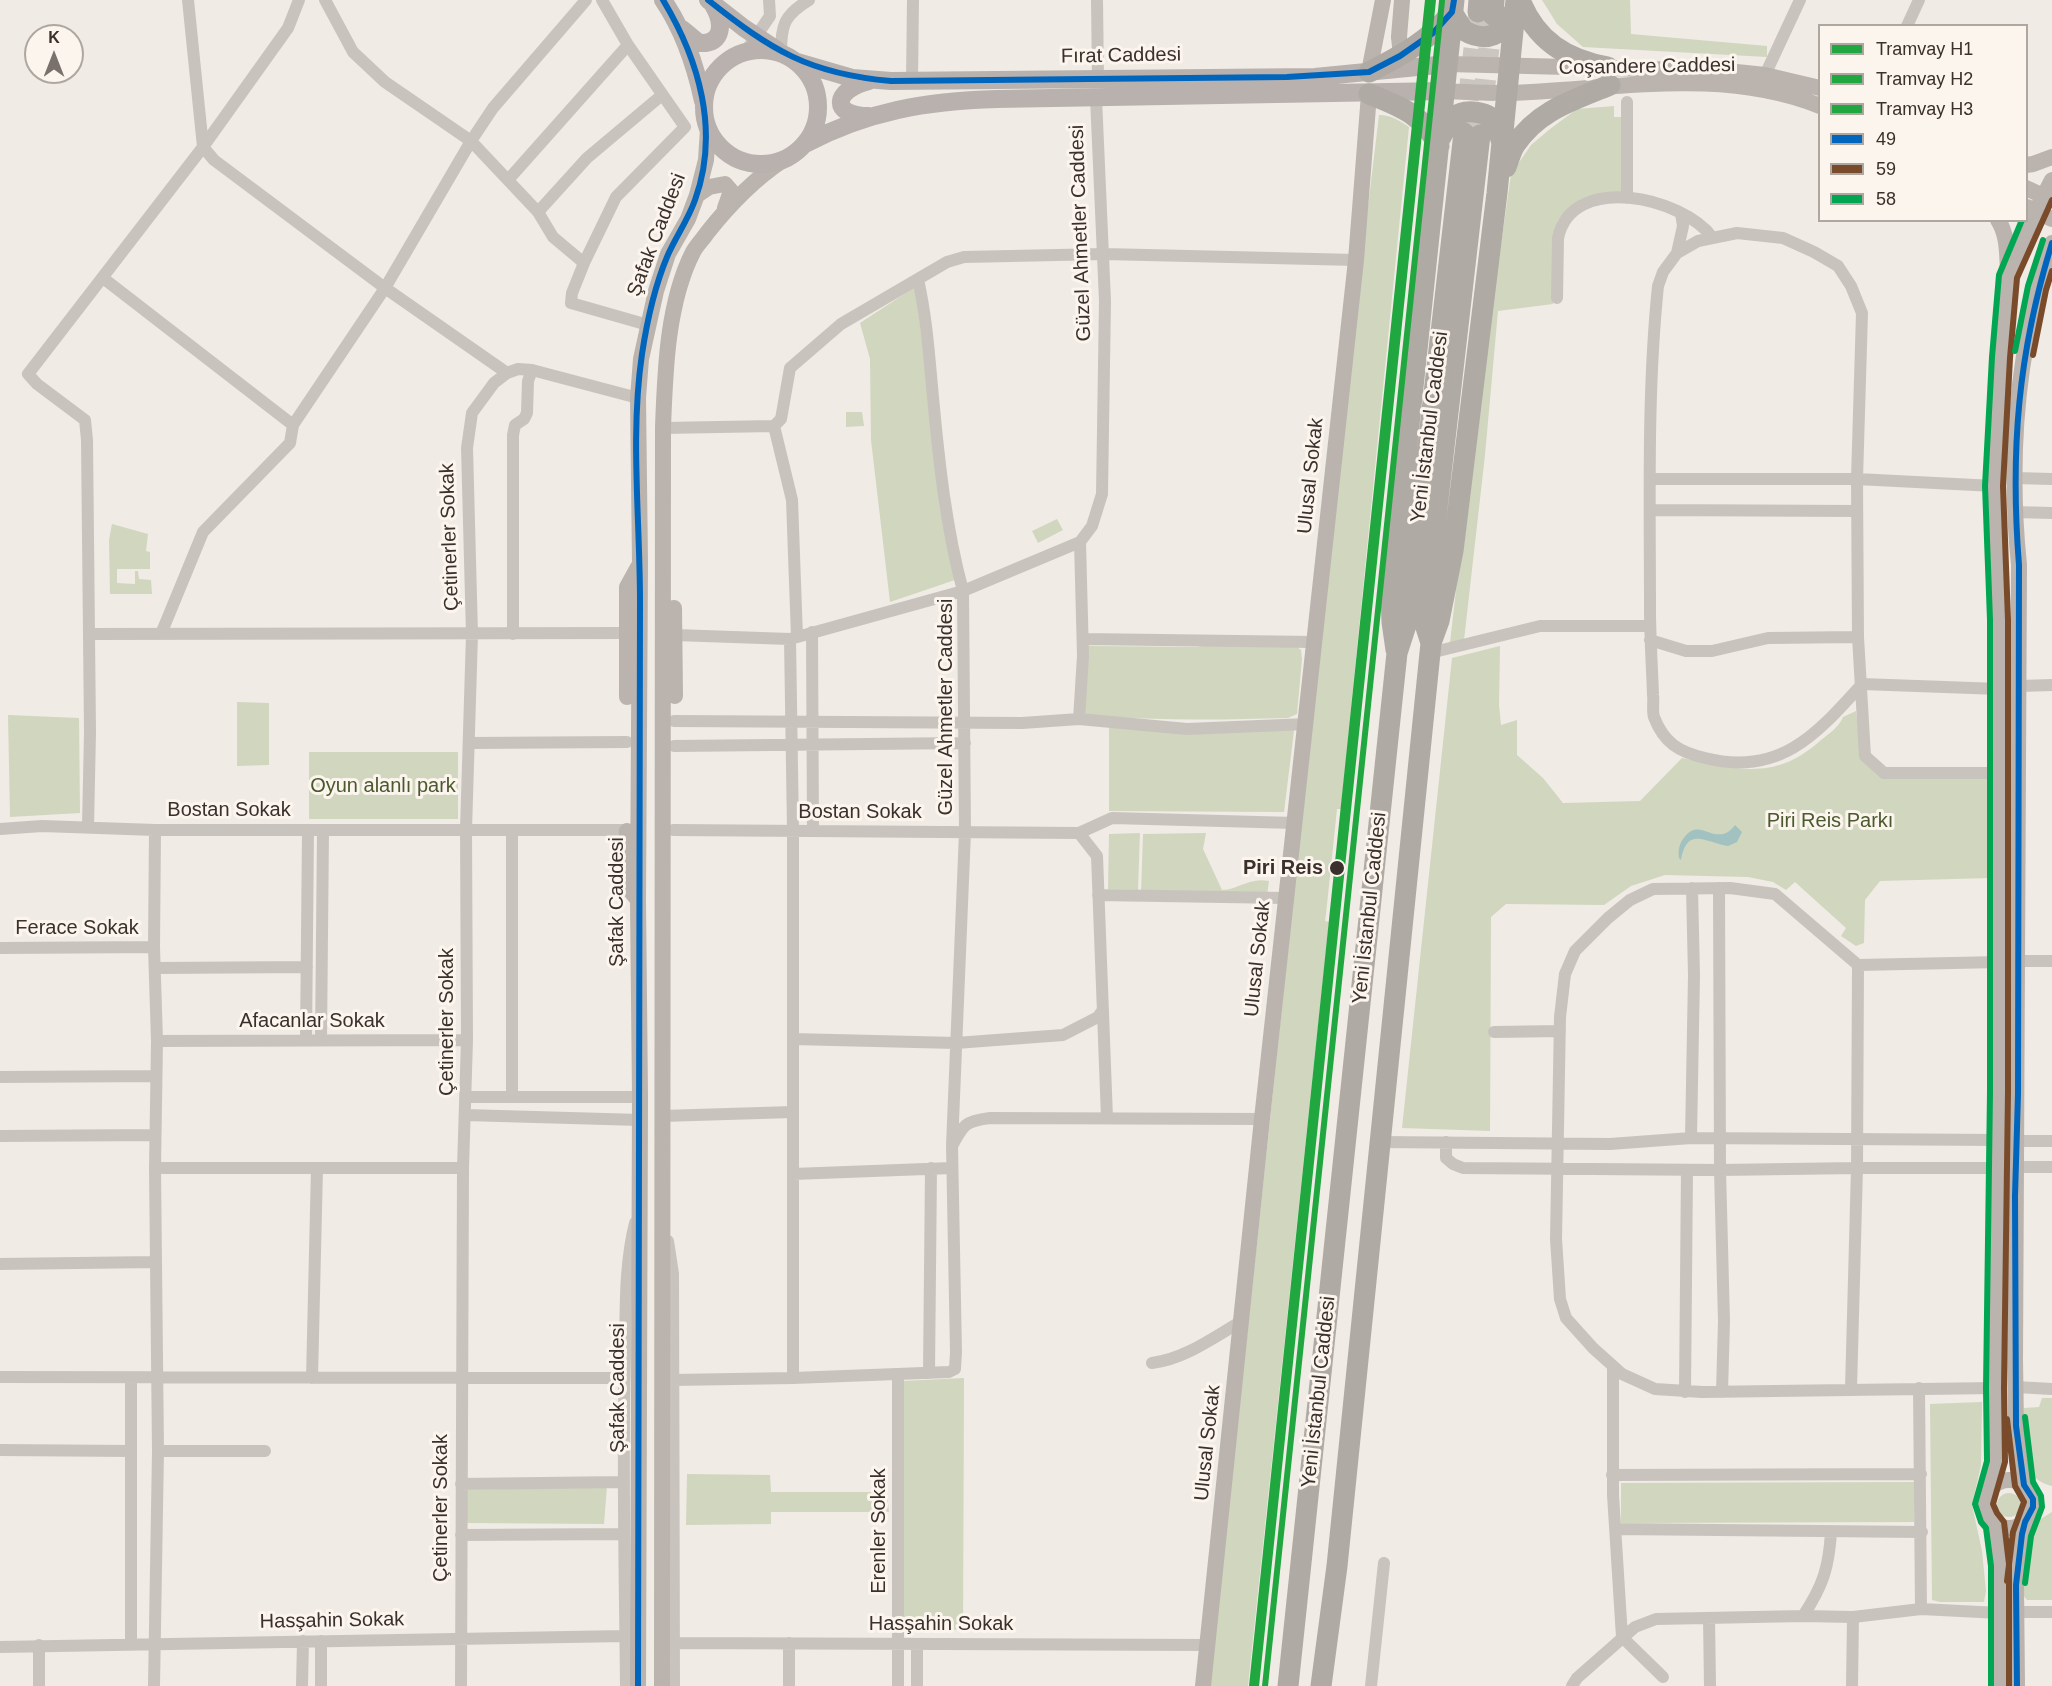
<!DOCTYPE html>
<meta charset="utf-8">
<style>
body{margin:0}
#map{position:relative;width:2052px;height:1686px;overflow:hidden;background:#f0ebe5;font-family:Arial,sans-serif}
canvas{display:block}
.legend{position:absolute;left:1818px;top:24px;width:210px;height:198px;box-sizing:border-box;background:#fbf5ee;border:2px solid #aea6a0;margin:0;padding:8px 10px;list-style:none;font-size:18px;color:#3b302b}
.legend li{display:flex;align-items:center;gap:12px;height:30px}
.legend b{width:30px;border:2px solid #aea6a0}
.north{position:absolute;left:24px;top:24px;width:60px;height:60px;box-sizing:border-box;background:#fbf5ee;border:2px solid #aea6a0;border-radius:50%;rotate:0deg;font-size:16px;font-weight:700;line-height:24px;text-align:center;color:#3b302b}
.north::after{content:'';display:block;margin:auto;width:21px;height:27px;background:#7a716c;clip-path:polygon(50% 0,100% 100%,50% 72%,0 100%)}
</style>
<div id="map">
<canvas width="2052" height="1686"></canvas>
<ul class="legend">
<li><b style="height:8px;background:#21a73f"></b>Tramvay H1</li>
<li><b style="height:8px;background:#21a73f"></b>Tramvay H2</li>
<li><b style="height:8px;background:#21a73f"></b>Tramvay H3</li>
<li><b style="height:8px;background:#0065bd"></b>49</li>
<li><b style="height:8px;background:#7a4b2a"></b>59</li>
<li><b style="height:8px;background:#00a651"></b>58</li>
</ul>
<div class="north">K</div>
</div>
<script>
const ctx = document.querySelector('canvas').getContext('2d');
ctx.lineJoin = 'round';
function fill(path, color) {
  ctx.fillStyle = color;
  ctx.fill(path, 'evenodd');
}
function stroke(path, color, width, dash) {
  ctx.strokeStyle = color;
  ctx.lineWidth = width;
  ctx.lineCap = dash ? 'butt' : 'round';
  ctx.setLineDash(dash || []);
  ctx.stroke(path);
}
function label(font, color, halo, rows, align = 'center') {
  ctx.font = font + ' Arial,sans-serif';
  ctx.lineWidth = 6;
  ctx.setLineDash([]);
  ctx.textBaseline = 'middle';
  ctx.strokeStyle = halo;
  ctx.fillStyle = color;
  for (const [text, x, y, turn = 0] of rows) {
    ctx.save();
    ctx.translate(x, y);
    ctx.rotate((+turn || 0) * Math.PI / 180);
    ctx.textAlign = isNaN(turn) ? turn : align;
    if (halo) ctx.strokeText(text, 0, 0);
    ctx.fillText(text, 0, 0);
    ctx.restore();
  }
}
const green = new Path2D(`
 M 1542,0 L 1630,0 L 1631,34 L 1767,46 L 1767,57 L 1583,47 L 1557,24 Z
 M 1614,106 L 1614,117 L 1625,117 L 1624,197 L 1587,196 L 1558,220 L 1555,236 L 1553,304 L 1498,311 L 1485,455 L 1464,640 L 1450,643 L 1471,457 L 1511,174 L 1531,145 L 1550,129 L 1577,109 Z
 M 1379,115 C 1391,115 1399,120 1409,127 L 1341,809 L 1337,809 L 1326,914 L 1325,921 L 1329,922 L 1248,1686 L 1210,1686 L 1357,298 Z
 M 915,287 L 955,580 L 890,602 L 871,440 L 870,359 L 860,323 Z
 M 846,412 L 862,412 L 864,426 L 846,427 Z
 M 1057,519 L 1063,530 L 1038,543 L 1032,531 Z
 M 112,524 L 148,534 L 146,551 L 150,552 L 150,569 L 117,569 L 117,583 L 135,584 L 135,571 L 138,571 L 139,579 L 151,580 L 152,594 L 110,594 L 109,540 Z
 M 1213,644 L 1296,646 L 1301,650 L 1302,659 L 1297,714 L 1288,718 C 1221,720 1154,721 1088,715 L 1084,713 L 1088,646 L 1197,647 Z
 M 1500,646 L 1499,705 L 1501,725 L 1517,720 L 1517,755 L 1543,778 L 1563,803 L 1640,801 L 1682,758 C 1737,769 1775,782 1821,740 C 1830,733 1839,727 1843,717 L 1856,711 L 1861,752 L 1883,774 L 1988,772 L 1990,878 L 1880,881 L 1865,900 L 1864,943 L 1856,946 L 1841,936 L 1846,928 L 1795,882 L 1786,890 L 1773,882 L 1748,877 L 1665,875 L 1631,886 L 1604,905 L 1506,904 L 1491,917 L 1490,1131 L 1402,1128 L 1452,658 Z
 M 237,702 L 269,703 L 269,765 L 237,766 Z
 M 8,715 L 79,718 L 80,813 L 10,817 Z
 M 1109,726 L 1287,726 L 1294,731 L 1284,812 L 1109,811 Z
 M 309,752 L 458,752 L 458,819 L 309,819 Z
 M 1140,833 L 1138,890 L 1108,889 L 1109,834 Z
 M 1206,833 L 1203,849 L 1222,890 C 1240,889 1249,877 1269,881 L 1267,896 L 1141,893 L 1143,834 Z
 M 964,1378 L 963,1630 L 903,1628 L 902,1381 Z
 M 2042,1398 L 2052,1398 L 2052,1486 C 2016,1477 2022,1437 2024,1408 L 2039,1407 Z
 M 1982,1402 L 1981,1465 L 1972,1505 L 1982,1551 L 1986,1591 L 1984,1602 L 1940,1602 L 1932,1600 L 1930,1404 Z
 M 687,1474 L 770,1475 L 771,1492 L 887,1492 L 889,1512 L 771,1512 L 771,1524 L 686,1525 Z
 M 1914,1482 L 1914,1522 L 1621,1523 L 1621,1483 Z
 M 607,1486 L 604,1524 L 466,1523 L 467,1490 Z
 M1997 1505a12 12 0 1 1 24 0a12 12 0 1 1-24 0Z
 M 2052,1512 L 2052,1600 L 2027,1600 L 2023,1595 L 2027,1533 L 2034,1523 Z`);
const water = new Path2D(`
 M 1735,825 L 1742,832 L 1737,842 L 1728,846 C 1707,843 1687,825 1681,860 L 1679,858 C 1678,851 1679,845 1683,839 C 1697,819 1707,837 1723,834 C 1728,833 1732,829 1735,825 Z`);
const highwayTunnel = new Path2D(`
 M 1465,131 L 1478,12
 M 1480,131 L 1492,19`);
const street = new Path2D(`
 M 188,0 L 203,147 L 214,160 L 385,288 L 507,373
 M 325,0 L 353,52 L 385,82 L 471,141 L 538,212 L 553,237 L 584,263 L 572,293 L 571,303 L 648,325
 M 1097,0 L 1098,79
 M 1907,26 L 1919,0
 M 746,51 L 770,16 L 769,0
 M 781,53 C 781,25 784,15 809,0
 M 1765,75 L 1800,0
 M 912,81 L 913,0
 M 508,180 L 628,45 L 602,0
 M 1627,198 L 1627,102
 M 538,212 L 587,158 L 662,95
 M 1677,253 L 1683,226 L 1681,213
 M 584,263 L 616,197 L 685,127 L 628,45
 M 103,278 L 293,425 L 290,443 L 203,532 L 161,634
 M 1557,298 L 1558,238 C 1572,172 1682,197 1712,237
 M 293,425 L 385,288 L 471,141 L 493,108 L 586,0
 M 774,426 L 792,500 L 797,637
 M 663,428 L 774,426 L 781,419 L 790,368 L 841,324 L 947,262 L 964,257 L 1104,254 L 1356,260
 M 2015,478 L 2052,479
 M 1650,479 L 1857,479 L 1994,486
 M 1650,510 L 1857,511
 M 2014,512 L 2052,513
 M 812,632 L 813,831
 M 90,634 L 628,633
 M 513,634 L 513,435 L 515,425 L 524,419 L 527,413 L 528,381 L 532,370
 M 675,635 L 790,639 L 963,591 C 946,528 939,462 933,397 C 929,355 927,320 918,279
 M 1858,637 L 1865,756 L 1884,773 L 1999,773
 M 790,639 L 793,831 L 793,1378
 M 1083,639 L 1314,642
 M 1650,640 L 1686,651 L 1712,651 L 1768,638 L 1858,637 L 1857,479 L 1862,313 L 1851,286 L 1838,266 L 1814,252 L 1783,238 L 1737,233 L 1698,241 L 1677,253 L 1663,272 L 1658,286 C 1647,393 1650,501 1650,609 C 1650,637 1652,666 1653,695 C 1654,702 1652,711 1654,717 C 1664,743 1679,752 1705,758 C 1780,777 1817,734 1862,684 L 1999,689
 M 1430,653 L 1540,626 L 1650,626
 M 2019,686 L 2052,685
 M 1079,719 L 1083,656 L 1080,542
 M 674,721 L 1022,723 L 1079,719 L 1187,729 L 1307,724
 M 469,743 L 627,742
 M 674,746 L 965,743
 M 88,827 L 90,732 L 87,440 L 85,420 L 37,384 L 28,374 L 203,147 L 288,28 L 299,0
 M 0,829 L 42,826 L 155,830 L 627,830
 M 512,830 L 512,1097
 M 673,830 L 1079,833 L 1112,818 L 1295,823
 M 1079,833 L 1097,856 L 1107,1118
 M 1719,888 L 1720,1170 L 1724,1321 L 1722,1392
 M 1098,895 L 1286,898
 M 0,948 L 154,947
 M 2018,961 L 2052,961
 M 155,968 L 307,967
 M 1494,1032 L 1560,1031
 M 793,1039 L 956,1043 L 1063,1035 L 1098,1017 L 1102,1011
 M 306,1040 L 308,830
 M 321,1040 L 323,830
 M 157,1041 L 467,1040
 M 0,1077 L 156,1076
 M 466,1097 L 640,1097
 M 465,1115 L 640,1120
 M 662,1116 L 793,1112
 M 0,1136 L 155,1135
 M 1691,1138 L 1694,975 L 1692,888
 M 2017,1141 L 2052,1141
 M 1379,1142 L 1610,1144 L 1691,1138 L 1998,1140
 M 1446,1142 L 1446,1158 L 1453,1164 L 1463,1168 L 1720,1170 L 1857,1168 L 1997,1168
 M 952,1146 L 965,832 L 963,591 L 1080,542 L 1092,526 L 1102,494 L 1105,301 L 1096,98
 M 2016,1167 L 2052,1167
 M 155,1168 L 463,1168
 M 793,1174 L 952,1168
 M 668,1241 L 673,1274 L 674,1686
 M 0,1264 L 156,1262
 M 1152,1363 C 1185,1359 1214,1337 1242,1321
 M 1613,1366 L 1613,1495 L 1622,1637 L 1663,1677
 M 929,1373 L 931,1168
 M 898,1375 L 898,1686
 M 0,1377 L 624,1378
 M 131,1378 L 131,1644
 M 312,1378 L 317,1168
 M 673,1380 L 793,1378 L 949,1372 L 955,1369 L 956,1352 L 952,1146 C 963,1125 965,1121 990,1118 L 1262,1119
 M 2016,1387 L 2052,1389
 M 1919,1388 L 1921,1609
 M 1995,1388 L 1702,1392 L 1655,1389 L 1622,1374 L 1593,1348 L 1566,1318 L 1560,1299 L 1556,1239 L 1560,1017 L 1565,974 L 1575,951 L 1608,918 L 1630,900 L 1653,889 L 1730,888 L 1775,894 L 1858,965 L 2000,962
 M 1851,1389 L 1857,1168 L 1858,965
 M 1685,1392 L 1687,1170
 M 0,1450 L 131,1451
 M 158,1451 L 265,1451
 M 1612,1475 L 1921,1474
 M 461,1484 L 624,1482
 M 1616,1529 L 1922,1532
 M 461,1535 L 624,1534
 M 2015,1612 L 2052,1612
 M 1803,1616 C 1823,1586 1829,1567 1831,1532
 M 1709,1618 L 1710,1686
 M 674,1643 L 1207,1645
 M 789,1643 L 789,1686
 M 917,1644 L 917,1686
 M 0,1647 L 625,1636
 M 39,1686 L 39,1645
 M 154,1686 L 158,1451 L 155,1168 L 157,1041 L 154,947 L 155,830
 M 302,1686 L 303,1641
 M 321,1686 L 321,1641
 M 461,1686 L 463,1168 L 467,1040 L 466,830 L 472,634 L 467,448 L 472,413 L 494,383 L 507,373 L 518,369 L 532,370 L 638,398
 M 626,1686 C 625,1576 622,1466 625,1356 C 626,1311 624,1267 635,1223
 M 1371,1686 L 1384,1563
 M 1572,1686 L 1577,1678 L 1635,1627 L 1656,1619 L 1803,1616 L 1853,1617 L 1921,1609 L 2000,1613
 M 1852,1686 L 1853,1617`);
const secondary = new Path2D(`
 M 1402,0 L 1399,37 L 1402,64
 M 1448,64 L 1727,71 L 1765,75 L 1820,88
 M 1369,72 L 1383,0
 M 1444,91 C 1466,92 1487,93 1508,93 C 1612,90 1720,66 1820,106
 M 2026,165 L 2033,164 L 2052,157
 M 2026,188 L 2052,200
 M 697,195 L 709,187 L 725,184 L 731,191 L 725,208
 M 2027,207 L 2052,219
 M 1998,220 C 2008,235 2007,255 2008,272
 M 674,608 L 675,696
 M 627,697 L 627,587 L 638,567
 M 627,831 L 625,884 L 638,900
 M1985 1504a24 24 0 1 1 48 0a24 24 0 1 1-48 0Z
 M 2024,1485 L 2016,1426 L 2015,1358 L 2019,565 C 2008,457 2017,346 2052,243
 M 1989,1489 L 1996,1462 L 1995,1388 L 1999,1092 L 1999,620 L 1994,486 L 2001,357 L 2008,276 L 2036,211 L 2052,180
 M 1995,1524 L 2000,1565 L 2000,1686
 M 638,1686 L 640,1097 L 638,900 L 640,563 L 638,398 L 641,359 L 656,291 L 668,254 L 688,219 L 697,195 L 706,160 L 708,129
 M 662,1686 L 663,428 C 665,372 667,303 693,252 C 697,245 703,239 707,233 C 729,205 753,180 783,160
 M 1203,1686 L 1262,1119 L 1356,260 L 1369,94
 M 2017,1686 L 2016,1585 L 2025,1522`);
const primary = new Path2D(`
 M 663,0 C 684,31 695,64 703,101
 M 708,0 L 744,28 L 777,50
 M 682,29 L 699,43 C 725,45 723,21 713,5
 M704 107a57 57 0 1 1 114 0a57 57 0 1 1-114 0Z
 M 797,62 L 852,78 L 891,81 L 1315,77 L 1448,64
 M 869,81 C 833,90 830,116 869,116
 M 805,144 C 867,111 927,101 997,99 L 1444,91`);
const highway = new Path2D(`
 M 1520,0 C 1536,41 1567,60 1608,67
 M 1452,12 L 1463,30 C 1487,44 1504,35 1514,11
 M 1478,12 L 1479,0
 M 1493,15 L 1494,0
 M 1369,72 C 1401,56 1430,40 1452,12
 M 1369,94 C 1401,107 1422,114 1439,146
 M 1441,137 C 1445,130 1448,122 1454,117 C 1465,108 1490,111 1497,125 C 1499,130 1500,138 1502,143
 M 1506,167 C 1509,160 1511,151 1515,145 C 1538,110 1574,100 1610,85
 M 1431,643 L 1439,621 L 1453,551 L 1497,193 L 1516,0
 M 1396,650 L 1392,622 L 1391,595 L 1454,0
 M 1288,1686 L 1397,653 L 1408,619 L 1464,133
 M 1321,1686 L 1337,1566 L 1431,643 L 1424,621 L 1480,135`);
const bus1 = new Path2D(`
 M 708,0 C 771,50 809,74 891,81 L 1287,77 L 1369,72 L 1400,56 L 1433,33 L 1452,12 L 1454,0
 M 638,1686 L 640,601 C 640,519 630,435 642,354 C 647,321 654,288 667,257 C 675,238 688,220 695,200 C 720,131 699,60 663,0
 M 2017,1686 L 2016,1585 L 2022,1534 L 2025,1522 L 2033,1507 L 2033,1499 L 2024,1485 L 2016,1426 L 2015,1196 L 2018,1094 L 2019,565 C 2010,451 2018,353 2052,243`);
const bus2 = new Path2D(`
 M 2033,355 L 2046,290 L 2052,271
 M 2007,1419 L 2015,1486 L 2024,1502 L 2013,1532 L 2007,1581
 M 2009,1686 L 2009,1564 L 2004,1522 L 1997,1513 L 1993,1504 L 2005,1462 L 2004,1388 L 2008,1092 L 2008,620 L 2003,486 L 2010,358 L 2017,278 L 2052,200`);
const bus3 = new Path2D(`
 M 2015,351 L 2028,286 L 2043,240
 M 2025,1583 L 2031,1536 L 2042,1507 L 2041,1496 L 2033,1482 L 2025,1417
 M 1991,1686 L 1991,1566 L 1986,1528 L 1981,1522 L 1975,1504 L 1987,1461 L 1986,1388 L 1990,1092 L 1990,620 L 1985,486 L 1992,357 L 1999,275 L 2022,220`);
const tram1 = new Path2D(`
 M 1252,1686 L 1428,0`);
const tram2 = new Path2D(`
 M 1256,1686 L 1433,0`);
const tram3 = new Path2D(`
 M 1265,1686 L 1442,1`);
const markers = [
 [1337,868,8,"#3b302b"]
];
const streetNames = [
 ["Fırat Caddesi",1121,56,-1],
 ["Coşandere Caddesi",1647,67,-1],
 ["Güzel Ahmetler Caddesi",1081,233,-92],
 ["Şafak Caddesi",657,235,-69],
 ["Yeni İstanbul Caddesi",1430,427,-83],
 ["Ulusal Sokak",1311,476,-84],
 ["Çetinerler Sokak",450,537,-92],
 ["Güzel Ahmetler Caddesi",946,707,-90],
 ["Bostan Sokak",229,810],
 ["Bostan Sokak",860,812],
 ["Şafak Caddesi",617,902,-90],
 ["Yeni İstanbul Caddesi",1370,908,-84],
 ["Ferace Sokak",77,928],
 ["Ulusal Sokak",1258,959,-84],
 ["Afacanlar Sokak",312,1021],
 ["Çetinerler Sokak",447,1022,-90],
 ["Şafak Caddesi",618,1388,-90],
 ["Yeni İstanbul Caddesi",1319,1392,-84],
 ["Ulusal Sokak",1208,1443,-84],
 ["Çetinerler Sokak",441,1508,-90],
 ["Erenler Sokak",879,1531,-90],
 ["Hasşahin Sokak",332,1621,-1],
 ["Hasşahin Sokak",941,1624]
];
const parkNames = [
 ["Oyun alanlı park",383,786],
 ["Piri Reis Parkı",1830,821]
];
const stopNames = [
 ["Piri Reis",1323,868]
];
fill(green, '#d1d6bf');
fill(water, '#a1c2c1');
stroke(highwayTunnel, '#ccc6c0', 21, [21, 10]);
stroke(street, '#c9c3be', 12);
stroke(secondary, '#bab3ae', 16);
stroke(primary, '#b8b1ad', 18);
stroke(highway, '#afaaa4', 21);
stroke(bus1, '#0065bd', 6);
stroke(bus2, '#7a4b2a', 6);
stroke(bus3, '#00a651', 6);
stroke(tram1, '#21a73f', 6);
stroke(tram2, '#21a73f', 6);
stroke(tram3, '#21a73f', 6);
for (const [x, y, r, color] of markers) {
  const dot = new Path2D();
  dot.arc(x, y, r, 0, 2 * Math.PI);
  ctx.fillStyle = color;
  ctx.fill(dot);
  stroke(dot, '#fbf5ee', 2);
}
label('20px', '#3b302b', '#fbf5ee', streetNames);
label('20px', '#4a5a2e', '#fbf5ee', parkNames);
label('bold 20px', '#3b302b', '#fbf5ee', stopNames, 'right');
</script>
